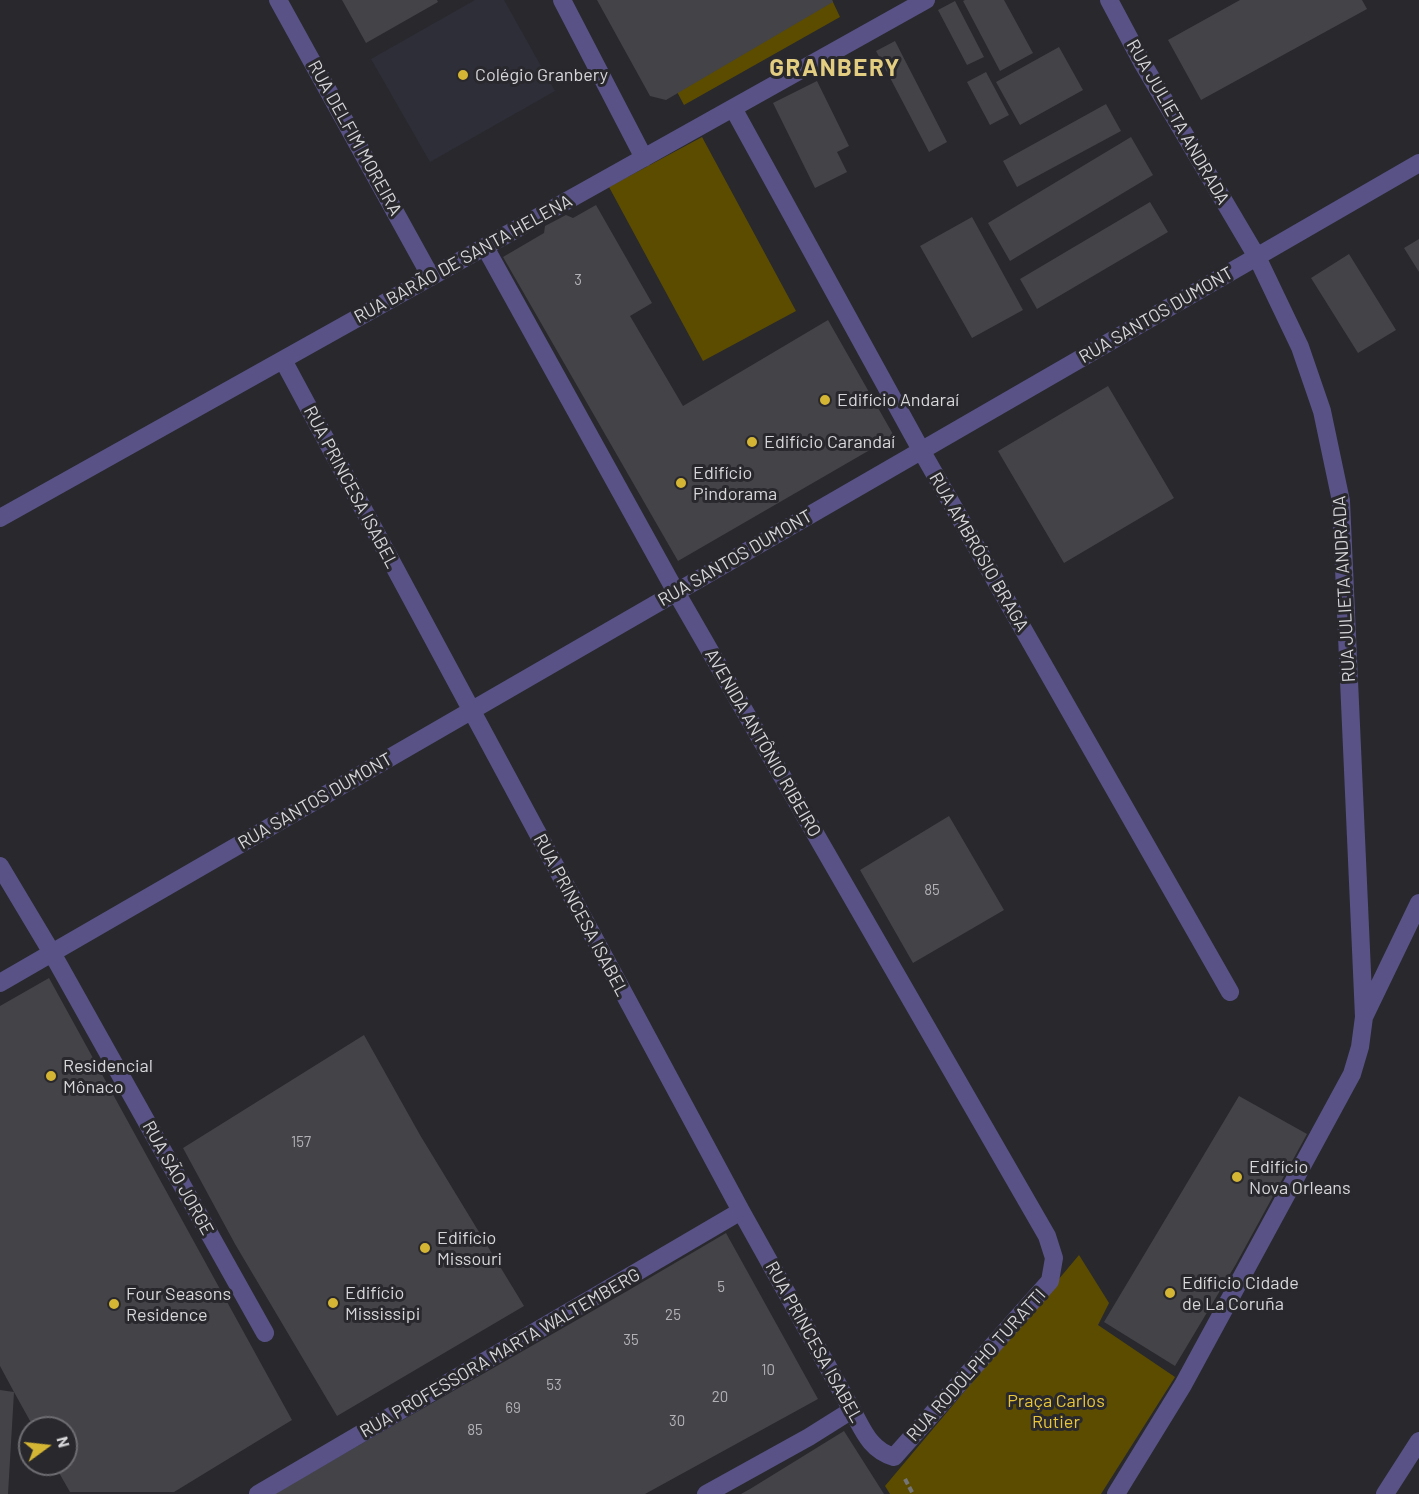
<!DOCTYPE html>
<meta charset="utf-8">
<style>
body{margin:0}
#map{position:relative;width:1419px;height:1494px;overflow:hidden;background:#28282d;font-family:Barlow,sans-serif}
canvas{display:block}
.north{position:absolute;left:18px;top:1416px;width:60px;height:60px;box-sizing:border-box;background:#28282d;border:2px solid #6e6e72;border-radius:50%;rotate:75deg;font-size:16px;font-weight:700;line-height:24px;text-align:center;color:#d7d7da}
.north::after{content:'';display:block;margin:auto;width:21px;height:27px;background:#d5b534;clip-path:polygon(50% 0,100% 100%,50% 72%,0 100%)}
</style>
<div id="map">
<canvas width="1419" height="1494"></canvas>
<div class="north">N</div>
</div>
<script>
const ctx = document.querySelector('canvas').getContext('2d');
ctx.lineJoin = 'round';
function fill(path, color) {
  ctx.fillStyle = color;
  ctx.fill(path, 'evenodd');
}
function stroke(path, color, width, dash) {
  ctx.strokeStyle = color;
  ctx.lineWidth = width;
  ctx.lineCap = dash ? 'butt' : 'round';
  ctx.setLineDash(dash || []);
  ctx.stroke(path);
}
function label(font, color, halo, rows, align = 'center') {
  ctx.font = font + ' Barlow,sans-serif';
  ctx.lineWidth = 6;
  ctx.setLineDash([]);
  ctx.textBaseline = 'middle';
  ctx.strokeStyle = halo;
  ctx.fillStyle = color;
  for (const [text, x, y, turn = 0] of rows) {
    ctx.save();
    ctx.translate(x, y);
    ctx.rotate((+turn || 0) * Math.PI / 180);
    ctx.textAlign = isNaN(turn) ? turn : align;
    if (halo) ctx.strokeText(text, 0, 0);
    ctx.fillText(text, 0, 0);
    ctx.restore();
  }
}
const built = new Path2D(`
 M 475,0 L 504,0 L 555,91 L 430,162 L 371,59 Z`);
const green = new Path2D(`
 M 628,0 L 832,0 L 840,17 L 684,105 Z
 M 702,137 L 796,311 L 703,361 L 609,187 Z
 M 1079,1255 L 1109,1303 L 1098,1325 L 1175,1377 L 1101,1494 L 890,1494 L 885,1486 Z`);
const building = new Path2D(`
 M 342,0 L 437,0 L 438,2 L 366,43 Z
 M 597,0 L 832,0 L 833,2 L 666,100 L 650,96 Z
 M 965,0 L 1004,0 L 1033,53 L 1000,71 L 963,1 Z
 M 1240,0 L 1362,0 L 1367,9 L 1201,100 L 1168,40 Z
 M 955,1 L 984,57 L 967,65 L 938,10 Z
 M 895,41 L 947,142 L 929,152 L 876,51 Z
 M 1059,47 L 1083,90 L 1020,125 L 996,82 Z
 M 986,72 L 1009,115 L 990,125 L 967,82 Z
 M 817,81 L 849,146 L 837,152 L 847,172 L 815,188 L 773,103 Z
 M 1106,104 L 1121,131 L 1017,187 L 1003,161 Z
 M 1131,137 L 1153,175 L 1010,261 L 988,223 Z
 M 1150,202 L 1168,232 L 1037,309 L 1020,279 Z
 M 596,205 L 652,303 L 630,316 L 683,406 L 828,320 L 894,436 L 678,561 L 503,257 L 544,233 L 545,226 L 566,215 L 573,218 Z
 M 972,217 L 1023,310 L 972,338 L 920,246 Z
 M 1419,239 L 1419,272 L 1404,248 Z
 M 1349,254 L 1396,330 L 1358,353 L 1311,278 Z
 M 1108,386 L 1174,498 L 1064,563 L 998,451 Z
 M 949,816 L 1004,910 L 913,963 L 860,870 Z
 M 49,978 L 292,1420 L 174,1492 L 70,1492 L 54,1464 L 66,1464 L 66,1428 L 34,1428 L 14,1392 L 8,1494 L 0,1494 L 0,1390 L 14,1392 L 0,1366 L 0,1006 Z
 M 364,1035 L 420,1135 L 524,1306 L 337,1416 L 235,1244 L 183,1148 Z
 M 1239,1096 L 1307,1134 L 1236,1264 L 1175,1366 L 1104,1322 Z
 M 726,1233 L 818,1399 L 645,1494 L 274,1494 L 629,1290 Z
 M 844,1431 L 884,1494 L 741,1494 L 750,1489 Z`);
const path = new Path2D(`
 M 905,1479 L 913,1494`);
const minor = new Path2D(`
 M 278,0 L 431,277
 M 562,0 L 644,158
 M 1109,0 L 1143,64 L 1257,257 L 1300,347 L 1322,411 L 1341,501 L 1364,1017
 M 733,108 L 921,450 L 1230,992
 M 283,360 L 741,1211 L 852,1410 C 863,1430 870,1450 894,1457 L 1050,1281 L 1054,1258 L 1047,1236 L 676,592 L 485,247
 M 0,518 L 926,0
 M 0,866 L 52,953 L 265,1333
 M 0,983 L 1419,163
 M 258,1494 L 741,1211
 M 706,1494 L 809,1437 L 852,1410
 M 1116,1494 L 1183,1385 L 1352,1074 L 1360,1047 L 1364,1017 L 1419,903
 M 1385,1494 L 1419,1441`);
const markers = [
 [463,75,6,"#d5b534"],
 [825,400,6,"#d5b534"],
 [752,442,6,"#d5b534"],
 [681,483,6,"#d5b534"],
 [51,1076,6,"#d5b534"],
 [1237,1177,6,"#d5b534"],
 [425,1248,6,"#d5b534"],
 [1170,1293,6,"#d5b534"],
 [333,1303,6,"#d5b534"],
 [114,1304,6,"#d5b534"]
];
const numberNames = [
 ["3",578,280],
 ["85",932,890],
 ["157",301,1142],
 ["5",721,1287],
 ["25",673,1315],
 ["35",631,1340],
 ["10",768,1370],
 ["53",554,1385],
 ["20",720,1397],
 ["69",513,1408],
 ["30",677,1421],
 ["85",475,1430]
];
const poiNames = [
 ["Colégio Granbery",475,75],
 ["Edifício Andaraí",837,400],
 ["Edifício Carandaí",764,442],
 ["Edifício",693,473],
 ["Pindorama",693,494],
 ["Residencial",63,1066],
 ["Mônaco",63,1087],
 ["Edifício",1249,1167],
 ["Nova Orleans",1249,1188],
 ["Edifício",437,1238],
 ["Missouri",437,1259],
 ["Edíficio Cidade",1182,1283],
 ["de La Coruña",1182,1304],
 ["Edifício",345,1293],
 ["Mississipi",345,1314],
 ["Four Seasons",126,1294],
 ["Residence",126,1315]
];
const streetNames = [
 ["RUA JULIETA ANDRADA",1178,122,60],
 ["RUA DELFIM MOREIRA",355,138,61],
 ["RUA BARÃO DE SANTA HELENA",463,259,-29],
 ["RUA SANTOS DUMONT",1156,315,-30],
 ["RUA PRINCESA ISABEL",351,487,62],
 ["RUA AMBRÓSIO BRAGA",979,552,60],
 ["RUA SANTOS DUMONT",735,558,-30],
 ["RUA JULIETA ANDRADA",1344,589,-93],
 ["AVENIDA ANTÔNIO RIBEIRO",763,743,60],
 ["RUA SANTOS DUMONT",315,801,-30],
 ["RUA PRINCESA ISABEL",581,915,62],
 ["RUA SÃO JORGE",178,1178,61],
 ["RUA PRINCESA ISABEL",814,1342,61],
 ["RUA PROFESSORA MARTA WALTEMBERG",500,1353,-30],
 ["RUA RODOLPHO TURATTI",976,1365,-48]
];
const parkNames = [
 ["Praça Carlos",1056,1401],
 ["Rutier",1056,1422]
];
const districtNames = [
 ["GRANBERY",835,68]
];
fill(built, '#2e2e39');
fill(green, '#5c4c00');
fill(building, '#434348');
stroke(path, '#747478', 4, [6, 3]);
stroke(minor, '#585286', 18);
for (const [x, y, r, color] of markers) {
  const dot = new Path2D();
  dot.arc(x, y, r, 0, 2 * Math.PI);
  ctx.fillStyle = color;
  ctx.fill(dot);
  stroke(dot, '#28282d', 2);
}
label('15px', '#b2b2b6', null, numberNames);
label('18px', '#d7d7da', '#28282d', poiNames, 'left');
label('18px', '#d7d7da', '#28282d', streetNames);
label('18px', '#e9c639', '#28282d', parkNames);
ctx.letterSpacing = '1.5px';
label('bold 24px', '#e2cd80', '#28282d', districtNames);
ctx.letterSpacing = '0px';
</script>
